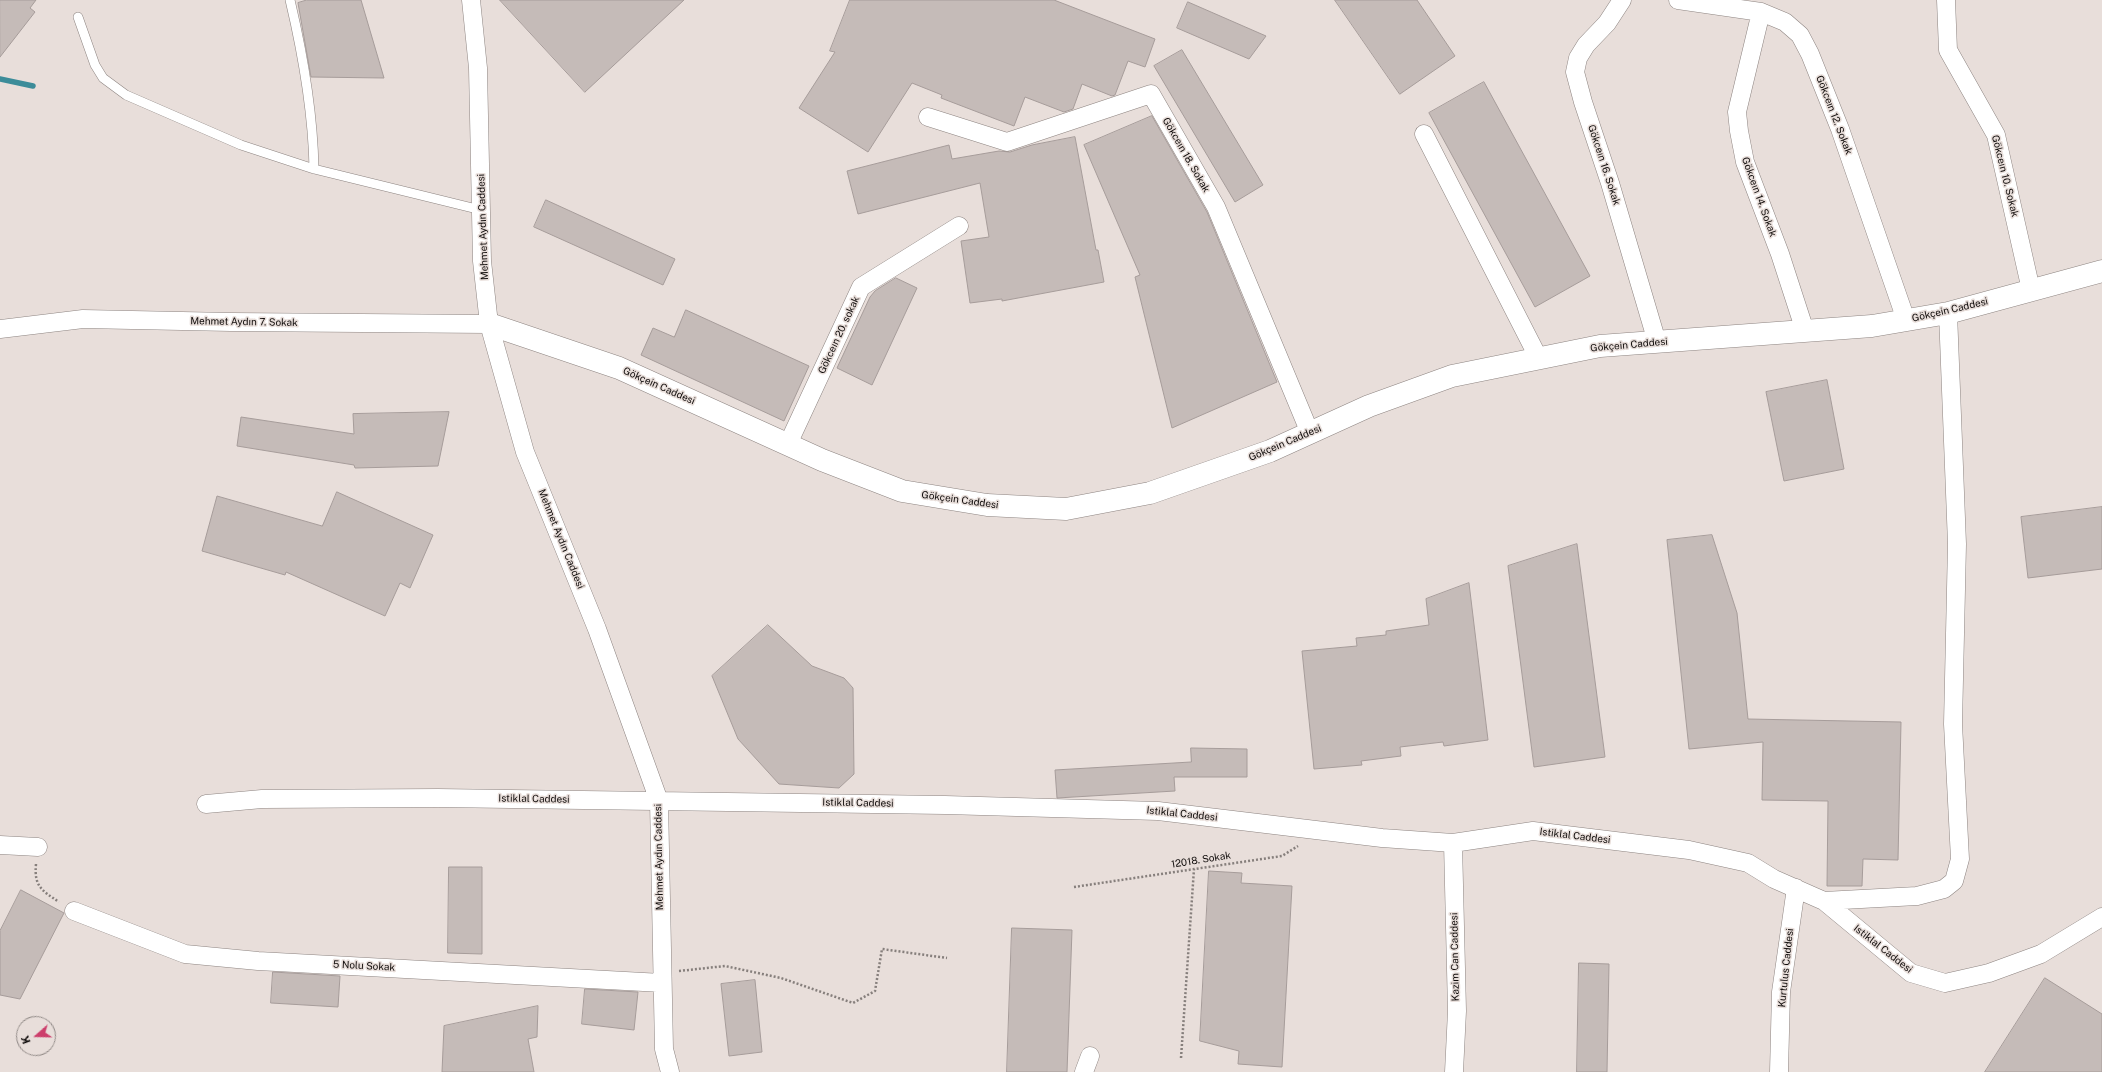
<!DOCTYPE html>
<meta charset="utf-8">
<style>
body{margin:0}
#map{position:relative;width:2102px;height:1072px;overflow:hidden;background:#e8deda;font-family:"Public Sans",sans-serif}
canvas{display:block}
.north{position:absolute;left:16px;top:1016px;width:40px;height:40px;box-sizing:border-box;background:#e8deda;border:1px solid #918a87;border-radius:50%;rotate:250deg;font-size:11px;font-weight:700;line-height:16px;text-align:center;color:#0f0b0a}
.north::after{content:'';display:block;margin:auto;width:14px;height:18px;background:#cc3e6b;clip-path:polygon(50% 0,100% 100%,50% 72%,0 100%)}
</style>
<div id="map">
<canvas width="2102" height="1072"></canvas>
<div class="north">K</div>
</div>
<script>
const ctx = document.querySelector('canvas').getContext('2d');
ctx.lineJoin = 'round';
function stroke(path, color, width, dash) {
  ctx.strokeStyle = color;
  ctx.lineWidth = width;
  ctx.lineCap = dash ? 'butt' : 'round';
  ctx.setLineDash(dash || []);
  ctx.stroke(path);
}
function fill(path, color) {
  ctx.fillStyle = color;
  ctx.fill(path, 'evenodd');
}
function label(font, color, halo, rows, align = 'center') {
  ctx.font = font + ' "Public Sans",sans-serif';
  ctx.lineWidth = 3;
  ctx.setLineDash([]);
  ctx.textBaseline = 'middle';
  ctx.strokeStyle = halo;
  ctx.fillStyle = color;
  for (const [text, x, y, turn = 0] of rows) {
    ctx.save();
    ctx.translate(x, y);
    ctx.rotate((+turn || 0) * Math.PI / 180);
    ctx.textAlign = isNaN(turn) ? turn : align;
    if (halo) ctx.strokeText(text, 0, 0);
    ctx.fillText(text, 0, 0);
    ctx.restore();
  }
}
const stream = new Path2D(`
 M 0,79 L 33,86`);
const building = new Path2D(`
 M 0,0 L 36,0 L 30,8 L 35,12 L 0,57 Z
 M 307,0 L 361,0 L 384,78 L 311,77 L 298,3 Z
 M 500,0 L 684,0 L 585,92 Z
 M 850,0 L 1054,0 L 1155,39 L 1145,67 L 1128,61 L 1115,95 L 1112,96 L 1082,84 L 1073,109 L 1064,112 L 1025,97 L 1014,126 L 941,98 L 942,95 L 912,83 L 868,152 L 799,108 L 835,52 L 830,51 Z
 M 1335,0 L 1417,0 L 1455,56 L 1400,94 Z
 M 1188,2 L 1266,36 L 1249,59 L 1177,28 Z
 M 1182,50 L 1263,185 L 1235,202 L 1154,66 Z
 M 1484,82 L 1590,276 L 1535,307 L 1429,113 Z
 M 1152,116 L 1207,212 L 1277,382 L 1172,428 L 1135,277 L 1140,275 L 1084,145 Z
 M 1075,137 L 1096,250 L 1098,250 L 1104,282 L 1002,301 L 1002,299 L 970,303 L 961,241 L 989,237 L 980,183 L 858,214 L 847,171 L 949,145 L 952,159 L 999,151 L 1010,152 L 1032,145 Z
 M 546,200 L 675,259 L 663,285 L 534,227 Z
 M 896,278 L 917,288 L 872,385 L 837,368 L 870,297 L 875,291 Z
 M 686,310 L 809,366 L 784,421 L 641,355 L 653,328 L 674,337 Z
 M 1827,380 L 1844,469 L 1784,481 L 1766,392 Z
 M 449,412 L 438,466 L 355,468 L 354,465 L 237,446 L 241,417 L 354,434 L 353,414 Z
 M 337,492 L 433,535 L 410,588 L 400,583 L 385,616 L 286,572 L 285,575 L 202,551 L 217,496 L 322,526 Z
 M 2102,507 L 2102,569 L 2028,578 L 2021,517 Z
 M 1712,535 L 1737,613 L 1748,719 L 1901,722 L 1898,860 L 1863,859 L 1862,886 L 1827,886 L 1828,801 L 1762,800 L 1763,742 L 1689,749 L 1667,540 Z
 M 1577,544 L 1605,757 L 1534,767 L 1508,566 Z
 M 1469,583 L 1488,740 L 1444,746 L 1443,742 L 1400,747 L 1401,756 L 1361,761 L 1362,765 L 1314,769 L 1302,651 L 1357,646 L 1356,638 L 1386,635 L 1386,631 L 1429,625 L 1426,599 Z
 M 768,625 L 812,666 L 844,678 L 853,688 L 854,774 L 839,788 L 779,784 L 738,739 L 712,676 Z
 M 1191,748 L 1247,749 L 1247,777 L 1174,777 L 1175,791 L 1057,798 L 1055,770 L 1191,762 Z
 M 449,867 L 482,867 L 482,954 L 448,953 Z
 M 1209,871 L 1242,873 L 1241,883 L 1292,886 L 1282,1067 L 1238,1064 L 1239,1051 L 1200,1041 Z
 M 21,890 L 64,913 L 20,999 L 0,995 L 0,931 Z
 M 1012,928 L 1072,930 L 1067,1072 L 1007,1072 Z
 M 1579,963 L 1609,964 L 1607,1072 L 1577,1072 Z
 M 273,972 L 340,976 L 338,1007 L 271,1003 Z
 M 2045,978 L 2102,1014 L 2102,1072 L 1985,1072 Z
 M 755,980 L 762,1052 L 729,1056 L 721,984 Z
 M 585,989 L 638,992 L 634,1030 L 582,1024 Z
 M 538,1006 L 537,1037 L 528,1039 L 534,1072 L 442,1072 L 444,1026 Z`);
const path = new Path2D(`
 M 36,864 C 34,886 41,890 59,902
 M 1074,887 L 1282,856 L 1298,846
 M 679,971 L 725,966 L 781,978 L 853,1003 L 875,991 L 882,949 L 947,958
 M 1181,1058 L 1194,869`);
const service = new Path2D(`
 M 290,0 C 303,55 313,113 314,169
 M 78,17 L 95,65 L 103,78 L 126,95 L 241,145 L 314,169 L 481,210`);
const minor = new Path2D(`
 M 471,0 L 478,68 L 482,261 L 489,324 L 525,452 L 597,629 L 659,801 L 664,1049 L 670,1072
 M 1622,0 L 1607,23 L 1586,45 L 1578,58 L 1575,72 L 1583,102 L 1610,183 L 1657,342
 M 1678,0 L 1761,12 L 1785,22 L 1800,35 L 1810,54 L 1840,129 L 1906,320
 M 1946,0 L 1948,50 L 1996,135 L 2031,290
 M 1761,12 L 1737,112 L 1739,131 L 1745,162 L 1780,254 L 1805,331
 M 928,117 L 1007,142 L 1151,94 L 1216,207 L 1310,433
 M 1424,134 L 1538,357
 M 0,329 L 83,319 L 231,322 L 489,324
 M 788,444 L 861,287 L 959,226
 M 206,804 L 262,799 L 438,798 L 945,805 L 1158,811 L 1382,838 L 1453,843 L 1533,831 L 1689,850 L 1748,863 L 1774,879 L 1824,901 L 1911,973 L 1945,983 L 1989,973 L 2041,954 L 2102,917
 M 1453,843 L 1457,1011 L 1454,1072
 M 0,845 L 38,847
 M 1824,901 L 1917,896 L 1944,889 L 1954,881 L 1960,859 L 1953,724 L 1957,544 L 1948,313
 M 74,911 L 185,954 L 258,961 L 662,983
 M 1084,1072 L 1090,1056
 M 1779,1072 L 1781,992 L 1796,888`);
const tertiary = new Path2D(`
 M 489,324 L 619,368 L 822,460 L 902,491 L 987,505 L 1066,509 L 1150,493 L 1270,451 L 1369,406 L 1452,376 L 1600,346 L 1872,326 L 1948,313 L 2102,271`);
const streetNames = [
 ["Gökceın 12. Sokak",1834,115,69],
 ["Gökceın 18. Sokak",1186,155,60],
 ["Gökceın 16. Sokak",1604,165,72],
 ["Gökceın 10. Sokak",2005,176,76],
 ["Gökceın 14. Sokak",1759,197,70],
 ["Mehmet Aydın Caddesi",483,227,-92],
 ["Gökçein Caddesi",1950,310,-13],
 ["Mehmet Aydın 7. Sokak",244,322,1],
 ["Gökceın 20. sokak",839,335,-65],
 ["Gökçein Caddesi",1629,345,-5],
 ["Gökçein Caddesi",659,386,24],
 ["Gökçein Caddesi",1285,443,-23],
 ["Gökçein Caddesi",960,500,8],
 ["Mehmet Aydın Caddesi",561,539,68],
 ["Istiklal Caddesi",534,799,1],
 ["Istiklal Caddesi",858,803,1],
 ["Istiklal Caddesi",1182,814,6],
 ["Istiklal Caddesi",1575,836,7],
 ["Mehmet Aydın Caddesi",659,857,-91],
 ["12018. Sokak",1201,860,-9],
 ["Istiklal Caddesi",1883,949,38],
 ["Kazim Can Caddesi",1455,957,-91],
 ["5 Nolu Sokak",364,966,3],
 ["Kurtulus Caddesi",1786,968,-84]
];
stroke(stream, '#3c8c99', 5.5);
fill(building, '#c5bbb8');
stroke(building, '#a69c9a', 1);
stroke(service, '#8d8481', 10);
stroke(minor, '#8d8481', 19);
stroke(tertiary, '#8d8481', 23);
stroke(path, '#867f7c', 2.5, [2, 2]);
stroke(service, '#fff', 9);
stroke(minor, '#fff', 18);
stroke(tertiary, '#fff', 22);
label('10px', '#0f0b0a', '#e8deda', streetNames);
</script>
